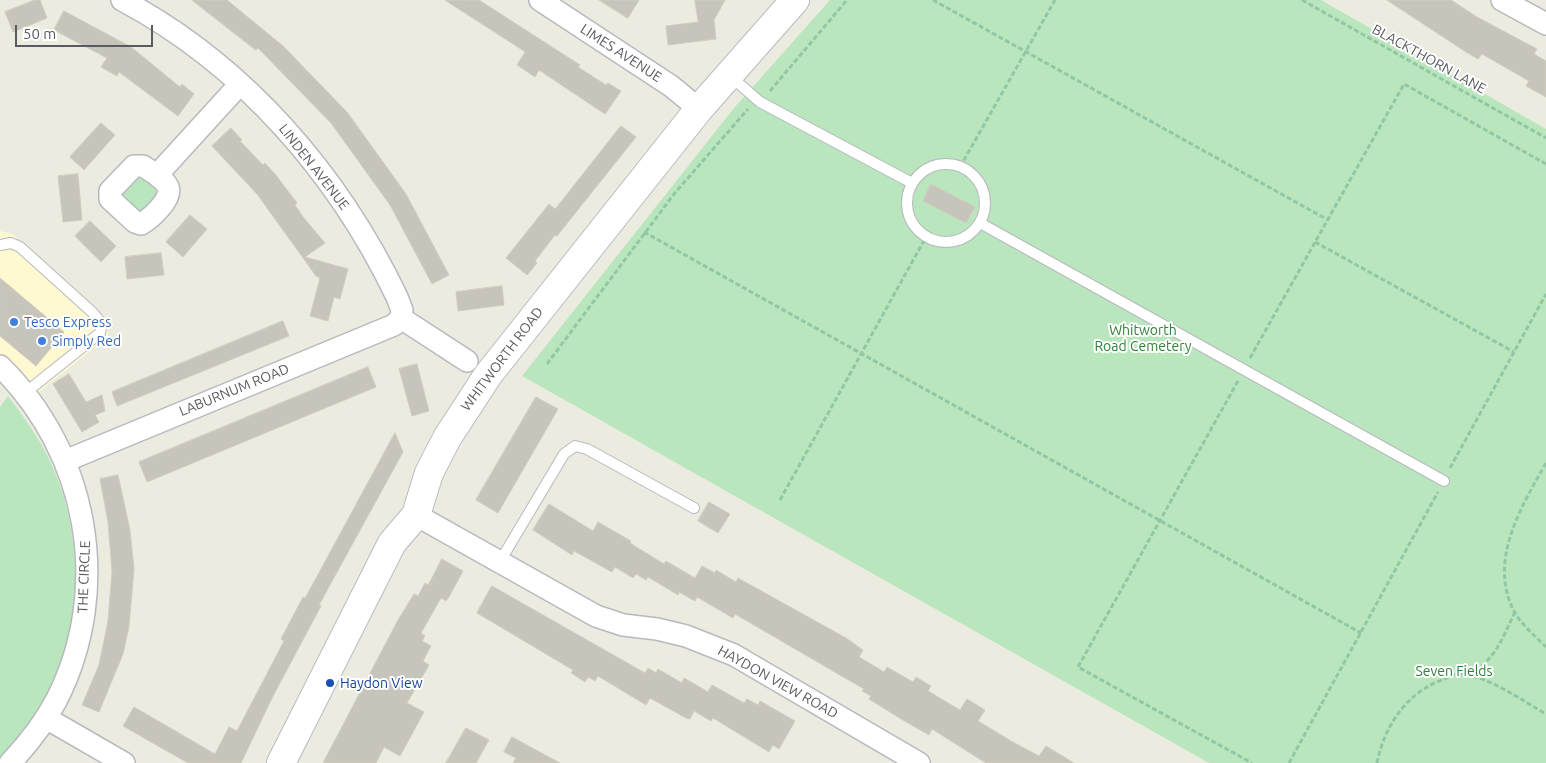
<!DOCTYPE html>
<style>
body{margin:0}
#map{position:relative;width:1546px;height:763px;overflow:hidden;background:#ecebdf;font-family:Ubuntu,sans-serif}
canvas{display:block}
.scale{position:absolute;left:15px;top:25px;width:138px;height:22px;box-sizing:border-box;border:2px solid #585b61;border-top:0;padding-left:6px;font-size:15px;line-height:18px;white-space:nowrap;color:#585b61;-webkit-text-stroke:4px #fff;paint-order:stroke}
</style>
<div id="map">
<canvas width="1546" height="763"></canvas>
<div class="scale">50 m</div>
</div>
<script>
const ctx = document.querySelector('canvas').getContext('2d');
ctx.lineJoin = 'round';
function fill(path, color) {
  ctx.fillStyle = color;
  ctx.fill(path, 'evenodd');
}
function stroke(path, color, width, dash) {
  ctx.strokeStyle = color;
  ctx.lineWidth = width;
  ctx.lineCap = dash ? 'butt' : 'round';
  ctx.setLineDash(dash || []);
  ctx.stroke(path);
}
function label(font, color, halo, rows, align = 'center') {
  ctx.font = font + ' Ubuntu,sans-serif';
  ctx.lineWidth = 4;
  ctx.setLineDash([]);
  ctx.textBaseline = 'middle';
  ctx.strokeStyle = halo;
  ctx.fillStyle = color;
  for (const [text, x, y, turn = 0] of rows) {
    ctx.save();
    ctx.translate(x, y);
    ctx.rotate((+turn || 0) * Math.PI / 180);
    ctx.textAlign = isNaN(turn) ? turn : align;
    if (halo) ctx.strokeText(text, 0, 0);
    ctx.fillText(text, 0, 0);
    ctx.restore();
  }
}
const commercial = new Path2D(`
 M 0,231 L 12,234 L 99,310 L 108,325 L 108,337 L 37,393 L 0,356 Z`);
const green = new Path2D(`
 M 830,0 L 1321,0 L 1546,129 L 1546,763 L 1209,763 L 522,376 L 734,108 Z
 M 135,175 L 141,176 L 160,194 L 141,216 L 118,193 Z
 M 8,396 C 23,416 38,436 49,459 C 89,544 83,641 33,720 C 24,735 11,748 0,762 L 0,407 Z`);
const building = new Path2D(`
 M 35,0 L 40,0 L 47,18 L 13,32 L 5,12 Z
 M 192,0 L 227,0 L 283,46 L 347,112 L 406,194 L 449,275 L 432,284 L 390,205 L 331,123 L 258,48 L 256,50 Z
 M 445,0 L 479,0 L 580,65 L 578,67 L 606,85 L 608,83 L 621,91 L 605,114 L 539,70 L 535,77 L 517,65 L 525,52 Z
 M 599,0 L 639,0 L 628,18 Z
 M 695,0 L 725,0 L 714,20 L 716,39 L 668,45 L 666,26 L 698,22 Z
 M 1387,0 L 1451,0 L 1477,17 L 1537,49 L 1534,54 L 1546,61 L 1546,97 L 1526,86 L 1529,81 L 1482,54 L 1478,59 L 1466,52 Z
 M 64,11 L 131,47 L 180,87 L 182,84 L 194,94 L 178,116 L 119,72 L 117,76 L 101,67 L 107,58 L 54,30 Z
 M 101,123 L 115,135 L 84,170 L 70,157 Z
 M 621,126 L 636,137 L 557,236 L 555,235 L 535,261 L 537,263 L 527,275 L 506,258 L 549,204 L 555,209 Z
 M 231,128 L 242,140 L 240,141 L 263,165 L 265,163 L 275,174 L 297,203 L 295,205 L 303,217 L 325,243 L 305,257 L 348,269 L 340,299 L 334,297 L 328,321 L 310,316 L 320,278 L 316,276 L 257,194 L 212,146 Z
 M 78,174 L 82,220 L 63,222 L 58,176 Z
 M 931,184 L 975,207 L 966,223 L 923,201 Z
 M 190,215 L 207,229 L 183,257 L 166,242 Z
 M 90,221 L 116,246 L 101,262 L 75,236 Z
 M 161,253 L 164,275 L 127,279 L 125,257 Z
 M 0,278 L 64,332 L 36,366 L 0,336 Z
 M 502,286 L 504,305 L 458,311 L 456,292 Z
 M 283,321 L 289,336 L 117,406 L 112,392 Z
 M 417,364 L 429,411 L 412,416 L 399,369 Z
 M 368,367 L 376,387 L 147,482 L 139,462 Z
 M 69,374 L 86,402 L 102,395 L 105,411 L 95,415 L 99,422 L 82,432 L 53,384 Z
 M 536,397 L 558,409 L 498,513 L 476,500 Z
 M 395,433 L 403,452 L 319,605 L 321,606 L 273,696 L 241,763 L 188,763 L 123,726 L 134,707 L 215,754 L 229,727 L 237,731 L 284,641 L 281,639 L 303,597 L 305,598 Z
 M 118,475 L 130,530 L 134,569 L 129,627 L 123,654 L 99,712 L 82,705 L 99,665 L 108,621 L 112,572 L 108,522 L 100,479 Z
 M 709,502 L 730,514 L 718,533 L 698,521 Z
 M 549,504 L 593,531 L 598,522 L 631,541 L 630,543 L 664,564 L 666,561 L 695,578 L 702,566 L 715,573 L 716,570 L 736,582 L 738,578 L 846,638 L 863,650 L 859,657 L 884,672 L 887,667 L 913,682 L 916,677 L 931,686 L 928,691 L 960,710 L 967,699 L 985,710 L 978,721 L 1011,741 L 1039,756 L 1046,746 L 1074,763 L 986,763 L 932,729 L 929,735 L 901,719 L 869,699 L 871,696 L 862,691 L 864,689 L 735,614 L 733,618 L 697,597 L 695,601 L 679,592 L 678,595 L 648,577 L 646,580 L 636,574 L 633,578 L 615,567 L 612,572 L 574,551 L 572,555 L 533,530 Z
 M 442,559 L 463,571 L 449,597 L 446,601 L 441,598 L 421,633 L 425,636 L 422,641 L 431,646 L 423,661 L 429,665 L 407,703 L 424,712 L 400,756 L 384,747 L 376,763 L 323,763 L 398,620 L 414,594 L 418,596 L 425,583 L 428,585 Z
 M 492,586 L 645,673 L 648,668 L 656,673 L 658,669 L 682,683 L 684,678 L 708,692 L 712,685 L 744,703 L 747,699 L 758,705 L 760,701 L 795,721 L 779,749 L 773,745 L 769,752 L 713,718 L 711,721 L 694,711 L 690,719 L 686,718 L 650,698 L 646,705 L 598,676 L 595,681 L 588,677 L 585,682 L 571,673 L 573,670 L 477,613 Z
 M 466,728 L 489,740 L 476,763 L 446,763 Z
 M 512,737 L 560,763 L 513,763 L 516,758 L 504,752 Z`);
const path = new Path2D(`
 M 933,0 L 1328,220
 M 1302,0 L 1546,138
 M 770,91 L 847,0
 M 960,167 L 1055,0
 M 644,232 L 1361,633
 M 1315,242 L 1514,352
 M 1250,358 L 1404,84 L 1546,164
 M 547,364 L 674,194 L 748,109
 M 1238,381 L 1078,667 L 1252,763
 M 1546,463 C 1521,507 1487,562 1515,613 C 1523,626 1535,636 1546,647
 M 1450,468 L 1546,294
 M 780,500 L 926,237
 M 1469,675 C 1496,659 1502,639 1515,612
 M 1289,763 L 1438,492
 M 1377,763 C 1384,727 1406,693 1442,680 C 1447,678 1454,674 1460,674 C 1487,675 1523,701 1546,714`);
const service = new Path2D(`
 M 729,75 L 760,102 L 912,183
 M907 203a39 39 0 1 1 78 0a39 39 0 1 1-78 0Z
 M 980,223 L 1444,481
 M 0,245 L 11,243 L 20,247 L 92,312 C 98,318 103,324 100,333 L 25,393
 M 499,563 L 564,454 L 575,446 L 587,449 L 694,508`);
const minor = new Path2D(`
 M 122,0 C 244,65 338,174 397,297 L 402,310 L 401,318 L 467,361
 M 540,0 L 671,86 L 699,109
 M 1502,0 L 1546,24
 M 157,175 L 143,166 L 134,166 L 110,191 L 110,199 L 135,222 L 141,224 C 150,219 173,199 168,187 C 166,182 161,179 157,175 L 240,84
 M 0,366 C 88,452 113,588 57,699 C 45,722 28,744 10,763
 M 65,461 L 394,325 L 401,318
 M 416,515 L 596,616 L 623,625 L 657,629 L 686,636 L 734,655 L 919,763
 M 46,718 L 124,763`);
const secondary = new Path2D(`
 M 281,763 L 392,543 L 416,515 L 429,473 L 447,438 L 488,375 L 699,109 L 795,0`);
const markers = [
 [14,322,5,"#3f7fe0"],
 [42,341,5,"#3f7fe0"],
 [330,683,5,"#1a4fb4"]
];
const streetNames = [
 ["LIMES AVENUE",621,53,33],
 ["BLACKTHORN LANE",1429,59,29],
 ["LINDEN AVENUE",314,167,52],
 ["WHITWORTH ROAD",502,359,-53],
 ["LABURNUM ROAD",234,390,-22],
 ["THE CIRCLE",84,577,-88],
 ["HAYDON VIEW ROAD",778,682,29]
];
const shopNames = [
 ["Tesco Express",24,322],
 ["Simply Red",52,341]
];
const parkNames = [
 ["Whitworth",1143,330],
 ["Road Cemetery",1143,346],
 ["Seven Fields",1454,671]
];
const transitNames = [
 ["Haydon View",340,683]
];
fill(commercial, '#fff9d1');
fill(green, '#b9e6bd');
fill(building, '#c7c4bc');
stroke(building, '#d1cdbd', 1);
stroke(service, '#b7b9bf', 12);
stroke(minor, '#b7b9bf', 24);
stroke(secondary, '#b8bbc2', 30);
stroke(path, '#92c7a6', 3, [5, 2.5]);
stroke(service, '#fff', 10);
stroke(minor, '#fff', 21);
stroke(secondary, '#fff', 28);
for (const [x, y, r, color] of markers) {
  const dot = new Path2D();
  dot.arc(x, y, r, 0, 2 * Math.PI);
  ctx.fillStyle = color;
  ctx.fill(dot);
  stroke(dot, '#fff', 2);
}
label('14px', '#585b61', '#fff', streetNames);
label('14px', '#366cbe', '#fff', shopNames, 'left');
label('14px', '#2e823b', '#fff', parkNames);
label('14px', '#164399', '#fff', transitNames, 'left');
</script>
